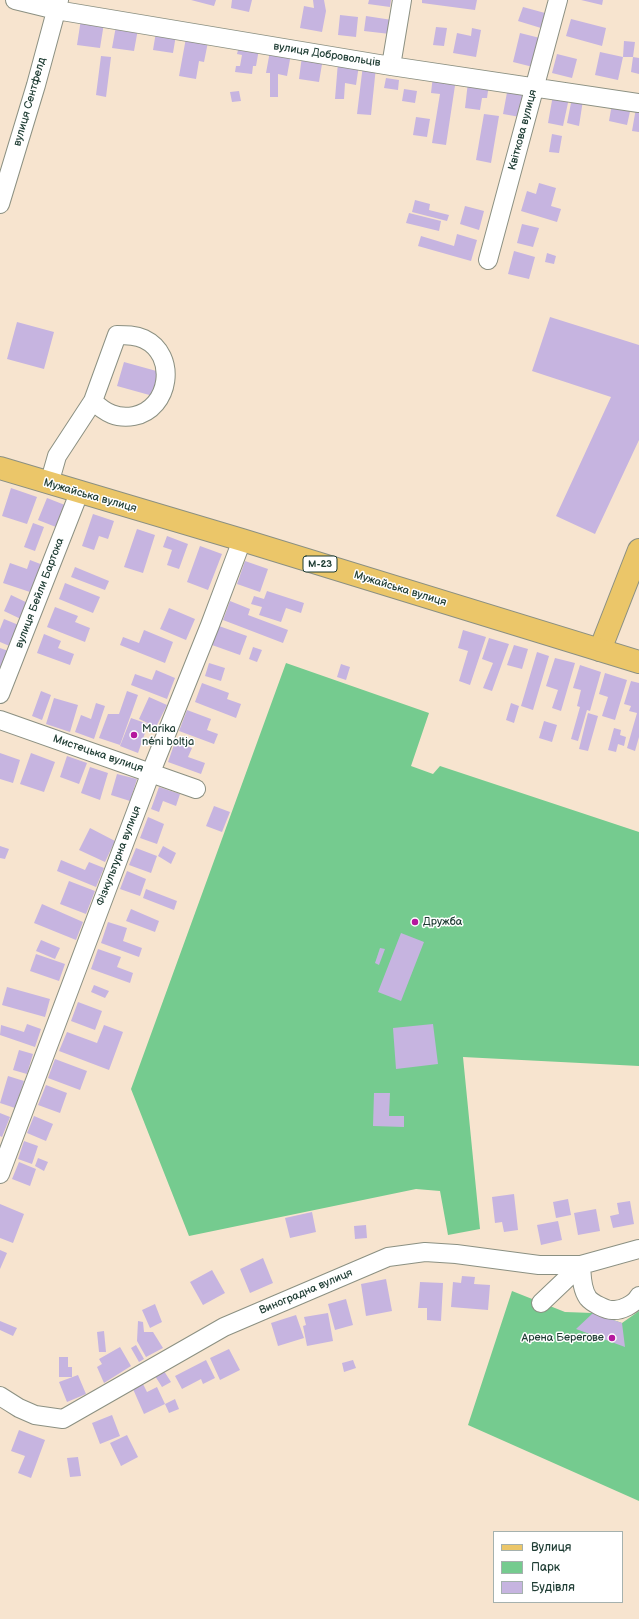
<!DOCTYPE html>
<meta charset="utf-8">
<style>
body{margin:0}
#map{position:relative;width:639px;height:1619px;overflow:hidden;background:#f7e4cf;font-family:"Balsamiq Sans",sans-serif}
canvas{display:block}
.legend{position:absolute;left:493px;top:1531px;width:130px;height:72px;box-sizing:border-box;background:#fff;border:1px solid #a5b1ae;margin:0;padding:5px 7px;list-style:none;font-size:12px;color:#1f3d34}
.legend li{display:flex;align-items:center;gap:8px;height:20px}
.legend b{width:20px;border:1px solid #a5b1ae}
</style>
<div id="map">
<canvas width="639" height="1619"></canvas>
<ul class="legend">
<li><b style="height:5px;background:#ebc669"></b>Вулиця</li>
<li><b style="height:11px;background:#75cb8f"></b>Парк</li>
<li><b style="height:11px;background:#c6b4e0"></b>Будівля</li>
</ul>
</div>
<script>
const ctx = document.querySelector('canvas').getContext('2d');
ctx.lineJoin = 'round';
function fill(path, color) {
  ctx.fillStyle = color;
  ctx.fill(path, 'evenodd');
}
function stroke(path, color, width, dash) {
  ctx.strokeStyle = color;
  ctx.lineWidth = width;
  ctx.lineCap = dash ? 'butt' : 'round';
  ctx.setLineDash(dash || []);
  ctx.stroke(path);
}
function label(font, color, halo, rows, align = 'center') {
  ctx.font = font + ' "Balsamiq Sans",sans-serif';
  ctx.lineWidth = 3;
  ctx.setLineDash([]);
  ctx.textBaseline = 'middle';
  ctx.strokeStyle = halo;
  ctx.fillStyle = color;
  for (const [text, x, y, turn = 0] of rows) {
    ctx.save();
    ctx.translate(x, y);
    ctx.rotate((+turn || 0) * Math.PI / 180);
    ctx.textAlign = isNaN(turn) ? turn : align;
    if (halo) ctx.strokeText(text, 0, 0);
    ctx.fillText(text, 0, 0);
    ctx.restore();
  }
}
const green = new Path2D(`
 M 286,663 L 429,713 L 411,766 L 433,774 L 440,766 L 639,832 L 639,1066 L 463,1057 L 480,1229 L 448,1235 L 440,1191 L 416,1189 L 189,1236 L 131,1089 Z
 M 512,1291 L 565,1312 L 593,1313 L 622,1323 L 639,1311 L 639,1501 L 468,1425 Z`);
const building = new Path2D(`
 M 191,0 L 216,0 L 214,6 Z
 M 232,0 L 252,0 L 249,12 L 231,8 Z
 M 313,0 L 324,0 L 326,11 L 322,32 L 300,28 L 304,6 L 314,8 Z
 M 369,0 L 391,0 L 390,7 L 368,4 Z
 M 422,0 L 477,0 L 475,10 L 422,3 Z
 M 581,0 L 603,0 L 602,5 Z
 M 523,7 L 545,13 L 541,28 L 518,21 Z
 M 340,15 L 358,17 L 356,37 L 338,35 Z
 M 366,16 L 392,20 L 390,34 L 364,31 Z
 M 81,19 L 104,23 L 100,48 L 77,45 Z
 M 571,19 L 606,28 L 602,46 L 566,36 Z
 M 116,26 L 138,29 L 134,51 L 112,48 Z
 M 436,27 L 447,28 L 444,46 L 433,45 Z
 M 472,28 L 481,30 L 476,57 L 453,53 L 457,33 L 471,36 Z
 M 156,32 L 176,35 L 173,53 L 153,50 Z
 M 520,33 L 540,38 L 533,67 L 513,62 Z
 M 186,38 L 208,42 L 204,62 L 199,61 L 196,79 L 179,76 Z
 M 624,41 L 635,42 L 633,57 L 623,57 Z
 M 239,46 L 259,49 L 256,66 L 253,66 L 252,74 L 235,72 L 236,66 L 240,66 L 242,55 L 237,54 Z
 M 270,51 L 291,54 L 287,76 L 278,74 L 278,97 L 270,97 L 270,73 L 266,73 Z
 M 600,52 L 623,57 L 618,80 L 595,75 Z
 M 557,54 L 577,59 L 572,78 L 552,73 Z
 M 101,56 L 111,57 L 106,97 L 96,95 Z
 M 302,56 L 323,58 L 319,82 L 299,79 Z
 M 633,57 L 639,58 L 639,74 L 631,72 Z
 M 338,62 L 359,65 L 356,85 L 345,83 L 344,99 L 335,99 Z
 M 363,65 L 376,67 L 371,115 L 357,114 Z
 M 433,76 L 456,79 L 446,145 L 432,143 L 440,94 L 431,93 Z
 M 386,78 L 399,80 L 398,90 L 384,88 Z
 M 468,82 L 489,84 L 487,98 L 482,98 L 480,110 L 465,108 Z
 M 508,87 L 525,90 L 520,117 L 503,114 Z
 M 404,89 L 417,91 L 415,103 L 402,101 Z
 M 239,91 L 241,101 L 232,102 L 230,92 Z
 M 553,95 L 569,98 L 563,126 L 548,123 Z
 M 572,98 L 583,100 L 579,126 L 567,123 Z
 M 612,104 L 631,107 L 627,125 L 609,121 Z
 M 636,108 L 639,108 L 639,132 L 632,131 Z
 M 484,114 L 499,116 L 491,163 L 476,160 Z
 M 416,117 L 430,119 L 427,137 L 413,135 Z
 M 552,134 L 562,136 L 559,153 L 549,152 Z
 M 539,183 L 556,188 L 551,206 L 561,209 L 557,222 L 521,211 L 527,191 L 536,194 Z
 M 415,200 L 430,204 L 429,210 L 449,215 L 447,221 L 412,212 Z
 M 465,206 L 484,211 L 479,230 L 460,224 Z
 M 409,213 L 441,221 L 439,231 L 406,223 Z
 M 522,224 L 539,228 L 533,247 L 517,243 Z
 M 457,234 L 477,240 L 471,261 L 418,246 L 421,236 L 454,246 Z
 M 514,251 L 535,257 L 529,279 L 508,274 Z
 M 547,253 L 556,256 L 554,264 L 545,262 Z
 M 550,317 L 639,345 L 639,440 L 595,534 L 556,516 L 611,397 L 532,371 Z
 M 17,322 L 54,332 L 44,369 L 7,359 Z
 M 124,362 L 160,372 L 153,396 L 117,386 Z
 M 11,488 L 37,497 L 27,524 L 2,516 Z
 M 47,498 L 70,507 L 61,529 L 38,520 Z
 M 93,514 L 114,521 L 108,539 L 99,536 L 94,550 L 82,546 Z
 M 33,523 L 44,527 L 35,551 L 24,547 Z
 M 137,529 L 155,535 L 143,573 L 124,567 Z
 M 167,536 L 188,544 L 179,569 L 167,565 L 172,550 L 163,547 Z
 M 200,546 L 222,554 L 208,590 L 187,582 Z
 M 30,560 L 43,565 L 33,593 L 3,583 L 10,563 L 27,569 Z
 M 245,561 L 268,569 L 260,592 L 237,584 Z
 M 75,567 L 109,581 L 105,590 L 71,577 Z
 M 65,583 L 100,597 L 93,613 L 59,599 Z
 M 267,591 L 304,603 L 301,613 L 286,608 L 281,622 L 259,615 L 262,607 L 251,604 L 254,596 L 264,599 Z
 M 11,595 L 32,605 L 25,621 L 4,611 Z
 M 230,601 L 250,609 L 248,615 L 288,630 L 283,643 L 223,620 Z
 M 55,607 L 78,616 L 75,622 L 90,628 L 85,642 L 47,627 Z
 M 169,608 L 195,619 L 186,640 L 160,629 Z
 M 4,619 L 21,626 L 12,647 L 0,642 L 0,629 Z
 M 219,626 L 247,636 L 240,655 L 212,645 Z
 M 144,630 L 173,642 L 165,663 L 120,645 L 123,637 L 139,643 Z
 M 463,630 L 486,637 L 470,685 L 459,681 L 468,651 L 458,648 Z
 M 44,634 L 61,641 L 58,648 L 74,654 L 70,665 L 37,653 Z
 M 489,638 L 509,644 L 492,691 L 483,688 L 493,663 L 482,659 Z
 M 514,645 L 528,649 L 522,669 L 507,665 Z
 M 253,647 L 262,650 L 257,662 L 249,659 Z
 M 0,648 L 11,652 L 4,670 L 0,668 Z
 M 537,652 L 549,656 L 533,710 L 521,706 Z
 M 555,658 L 575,663 L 561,711 L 552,708 L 558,690 L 546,686 Z
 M 209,663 L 225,668 L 221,681 L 205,676 Z
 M 341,664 L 350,667 L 346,680 L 337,677 Z
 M 580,665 L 601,672 L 590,711 L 587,710 L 578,741 L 571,739 L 580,707 L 577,706 L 581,690 L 573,688 Z
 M 156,670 L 175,678 L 167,699 L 131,685 L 135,674 L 152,680 Z
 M 605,673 L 627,680 L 615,720 L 602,716 L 608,697 L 599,694 Z
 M 631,681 L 639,683 L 639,737 L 635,751 L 627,748 L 637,713 L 629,711 L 631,706 L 624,704 Z
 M 202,683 L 229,693 L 227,699 L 241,704 L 236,718 L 195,702 Z
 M 41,691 L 51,695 L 42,720 L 32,716 Z
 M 127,691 L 138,695 L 120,745 L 99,738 L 108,714 L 119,714 Z
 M 149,697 L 167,705 L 156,727 L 139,719 Z
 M 54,698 L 78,705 L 70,732 L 46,724 Z
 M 96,703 L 105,706 L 94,739 L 75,732 L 81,715 L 91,719 Z
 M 511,703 L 519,706 L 514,723 L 506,720 Z
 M 187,710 L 211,719 L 207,730 L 218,734 L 214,744 L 179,731 Z
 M 588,713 L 598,716 L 588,751 L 579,749 Z
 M 131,718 L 148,724 L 138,753 L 120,746 Z
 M 544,721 L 557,725 L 552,742 L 539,738 Z
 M 614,728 L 621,730 L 620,735 L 626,737 L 624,746 L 618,744 L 616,752 L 608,750 Z
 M 175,742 L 192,748 L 188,757 L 205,763 L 201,774 L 168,762 Z
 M 0,753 L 20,760 L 13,783 L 0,779 Z
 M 31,753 L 55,762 L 44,792 L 20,784 Z
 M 67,756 L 87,763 L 79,784 L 60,777 Z
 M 90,767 L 108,773 L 100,800 L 81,793 Z
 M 117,774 L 137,779 L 130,801 L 111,795 Z
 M 159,787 L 180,794 L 176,806 L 163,801 L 159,812 L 151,809 Z
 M 214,806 L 230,812 L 222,832 L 206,826 Z
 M 148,817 L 164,824 L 157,844 L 140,838 Z
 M 90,828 L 115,841 L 105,862 L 79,850 Z
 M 0,846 L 9,849 L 5,859 L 0,858 Z
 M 163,846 L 176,853 L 171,864 L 158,856 Z
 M 136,848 L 157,856 L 151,873 L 129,865 Z
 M 61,860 L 85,870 L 89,862 L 104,868 L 96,887 L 57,871 Z
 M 127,871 L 146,879 L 140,896 L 120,889 Z
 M 69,881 L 95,891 L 86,914 L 60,904 Z
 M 146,889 L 177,901 L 174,910 L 143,898 Z
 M 42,904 L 83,922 L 76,940 L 34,923 Z
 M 131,909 L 159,921 L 155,932 L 126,921 Z
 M 108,922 L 127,928 L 123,941 L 142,948 L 139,957 L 101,943 Z
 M 401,933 L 424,942 L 401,1001 L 378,992 Z
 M 41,940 L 60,948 L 55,959 L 36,951 Z
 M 380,948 L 385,949 L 379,965 L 375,963 Z
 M 98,949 L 121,957 L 117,967 L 133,973 L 130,983 L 91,969 Z
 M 36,954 L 65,964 L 59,981 L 30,971 Z
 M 94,985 L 109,991 L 105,998 L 91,992 Z
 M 7,987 L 50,999 L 45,1017 L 2,1005 Z
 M 78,1002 L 102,1011 L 95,1030 L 71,1021 Z
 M 27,1024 L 41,1029 L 35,1047 L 0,1035 L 1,1025 L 24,1032 Z
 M 433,1024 L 438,1064 L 396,1069 L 393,1028 Z
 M 104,1025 L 123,1032 L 109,1070 L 59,1051 L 67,1032 L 97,1043 Z
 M 19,1050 L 33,1054 L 27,1074 L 13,1070 Z
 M 55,1059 L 87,1071 L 80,1090 L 48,1078 Z
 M 8,1076 L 24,1081 L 15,1108 L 0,1103 Z
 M 46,1085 L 67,1093 L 60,1113 L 38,1105 Z
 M 374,1093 L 390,1093 L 389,1116 L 404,1116 L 404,1127 L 373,1126 Z
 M 0,1113 L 10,1117 L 2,1137 L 0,1136 Z
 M 34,1116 L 53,1124 L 46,1141 L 27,1133 Z
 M 24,1141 L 38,1146 L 32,1164 L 18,1159 Z
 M 38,1158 L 48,1162 L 44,1171 L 35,1166 Z
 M 19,1162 L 36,1169 L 30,1186 L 12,1179 Z
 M 514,1194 L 518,1230 L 504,1232 L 502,1222 L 495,1223 L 492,1197 Z
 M 568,1199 L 571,1215 L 556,1218 L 553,1202 Z
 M 630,1201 L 634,1224 L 613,1228 L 610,1216 L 619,1214 L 617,1203 Z
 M 0,1204 L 24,1214 L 13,1243 L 0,1238 Z
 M 596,1209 L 600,1231 L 578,1235 L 574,1213 Z
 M 312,1212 L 316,1232 L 290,1238 L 285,1218 Z
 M 558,1221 L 562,1240 L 541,1245 L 537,1225 Z
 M 366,1225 L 367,1238 L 355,1239 L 354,1226 Z
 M 0,1250 L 7,1253 L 0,1269 Z
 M 263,1258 L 273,1283 L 250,1293 L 240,1269 Z
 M 212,1270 L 225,1293 L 203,1305 L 190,1282 Z
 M 462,1276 L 475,1277 L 474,1284 L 490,1285 L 488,1310 L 451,1307 L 453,1282 L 461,1283 Z
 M 386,1279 L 392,1311 L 366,1316 L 361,1284 Z
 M 420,1282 L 443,1283 L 441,1321 L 427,1320 L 427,1308 L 418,1308 Z
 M 346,1299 L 353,1325 L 335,1330 L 328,1304 Z
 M 155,1304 L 162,1322 L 150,1328 L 142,1310 Z
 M 328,1313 L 333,1341 L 307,1346 L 303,1326 L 306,1325 L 304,1317 Z
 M 593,1313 L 622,1323 L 625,1347 L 576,1329 Z
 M 296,1315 L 304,1338 L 278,1346 L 271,1323 Z
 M 0,1321 L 17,1328 L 13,1336 L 0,1330 Z
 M 138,1321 L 143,1322 L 144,1332 L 153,1332 L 163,1348 L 146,1357 L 137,1341 Z
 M 104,1331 L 106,1352 L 99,1352 L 97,1332 Z
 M 136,1345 L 144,1359 L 139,1362 L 131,1348 Z
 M 120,1347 L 131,1366 L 104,1383 L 97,1367 L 102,1364 L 99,1359 Z
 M 229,1349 L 240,1370 L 220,1380 L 210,1358 Z
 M 59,1357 L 68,1357 L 68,1367 L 72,1367 L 72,1377 L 59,1377 Z
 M 206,1360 L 215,1378 L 203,1384 L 201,1379 L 182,1389 L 175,1376 Z
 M 353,1360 L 356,1368 L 344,1372 L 342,1363 Z
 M 164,1371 L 171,1382 L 162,1387 L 155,1376 Z
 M 78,1375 L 86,1394 L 67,1402 L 59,1382 Z
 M 143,1384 L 147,1392 L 157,1387 L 165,1404 L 175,1399 L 179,1409 L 169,1413 L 165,1404 L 144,1414 L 133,1389 Z
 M 112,1415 L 120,1436 L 100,1444 L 92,1423 Z
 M 19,1430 L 45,1440 L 31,1478 L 18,1473 L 25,1456 L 11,1451 Z
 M 127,1435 L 138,1457 L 121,1466 L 110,1443 Z
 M 78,1457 L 81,1476 L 70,1477 L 67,1458 Z`);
const minor = new Path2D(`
 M 15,0 L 56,10 L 391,66 L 639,103
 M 391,66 L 402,0
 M 0,204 L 36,85 L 59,0
 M 488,260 L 558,0
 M 117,335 C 126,335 135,335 144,339 C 178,355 170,409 134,416 C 117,419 105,413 93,401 Z
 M 49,484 L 57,456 L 93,401
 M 0,694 L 79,493
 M 0,720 L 196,789
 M 0,1174 L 151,772 L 210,625 L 242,540
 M 541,1303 L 581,1265 C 582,1276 581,1288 588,1298 C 592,1303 606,1310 612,1310 C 621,1311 635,1304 639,1296
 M 0,1396 L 19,1408 L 35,1415 L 63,1419 L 224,1327 L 388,1257 L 425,1252 L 456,1254 L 539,1265 L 581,1265 L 639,1249`);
const major = new Path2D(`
 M 600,650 L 639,550`);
const highway = new Path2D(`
 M 0,468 L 242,540 L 639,662`);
const markers = [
 [134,735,4,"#b5179e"],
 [415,922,4,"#b5179e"],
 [612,1338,4,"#b5179e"]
];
const shields = [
 [320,564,34]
];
const shieldNames = [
 ["М-23",320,564]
];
const streetNames = [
 ["вулиця Добровольців",327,55,9],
 ["вулиця Сентфелд",30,102,-74],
 ["Квіткова вулиця",523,130,-75],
 ["Мужайська вулиця",90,496,16],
 ["Мужайська вулиця",400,589,17],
 ["вулиця Бейли Бартока",40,593,-69],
 ["Мистецька вулиця",98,754,19],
 ["Фізкультурна вулиця",119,856,-69],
 ["Виноградна вулиця",306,1292,-23]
];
const poiNames = [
 ["Marika",142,729],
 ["néni boltja",142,742],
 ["Дружба",423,922],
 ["Арена Берегове",604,1338,"right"]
];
fill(green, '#75cb8f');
fill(building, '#c6b4e0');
stroke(minor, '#8b9082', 20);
stroke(major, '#8b9082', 24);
stroke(highway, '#8b9082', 24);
stroke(minor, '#fff', 18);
stroke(major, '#ebc669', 22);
stroke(highway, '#ebc669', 22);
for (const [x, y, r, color] of markers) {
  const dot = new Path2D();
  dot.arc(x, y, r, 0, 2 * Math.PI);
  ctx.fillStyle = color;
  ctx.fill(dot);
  stroke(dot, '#fff', 1.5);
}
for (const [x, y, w] of shields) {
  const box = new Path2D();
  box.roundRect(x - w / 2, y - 8, w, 16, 3);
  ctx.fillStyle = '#fff';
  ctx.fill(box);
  stroke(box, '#1f3d34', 1);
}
label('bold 10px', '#1f3d34', null, shieldNames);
label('11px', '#1f3d34', '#fff', streetNames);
label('11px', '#1f3d34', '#fff', poiNames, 'left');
</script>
